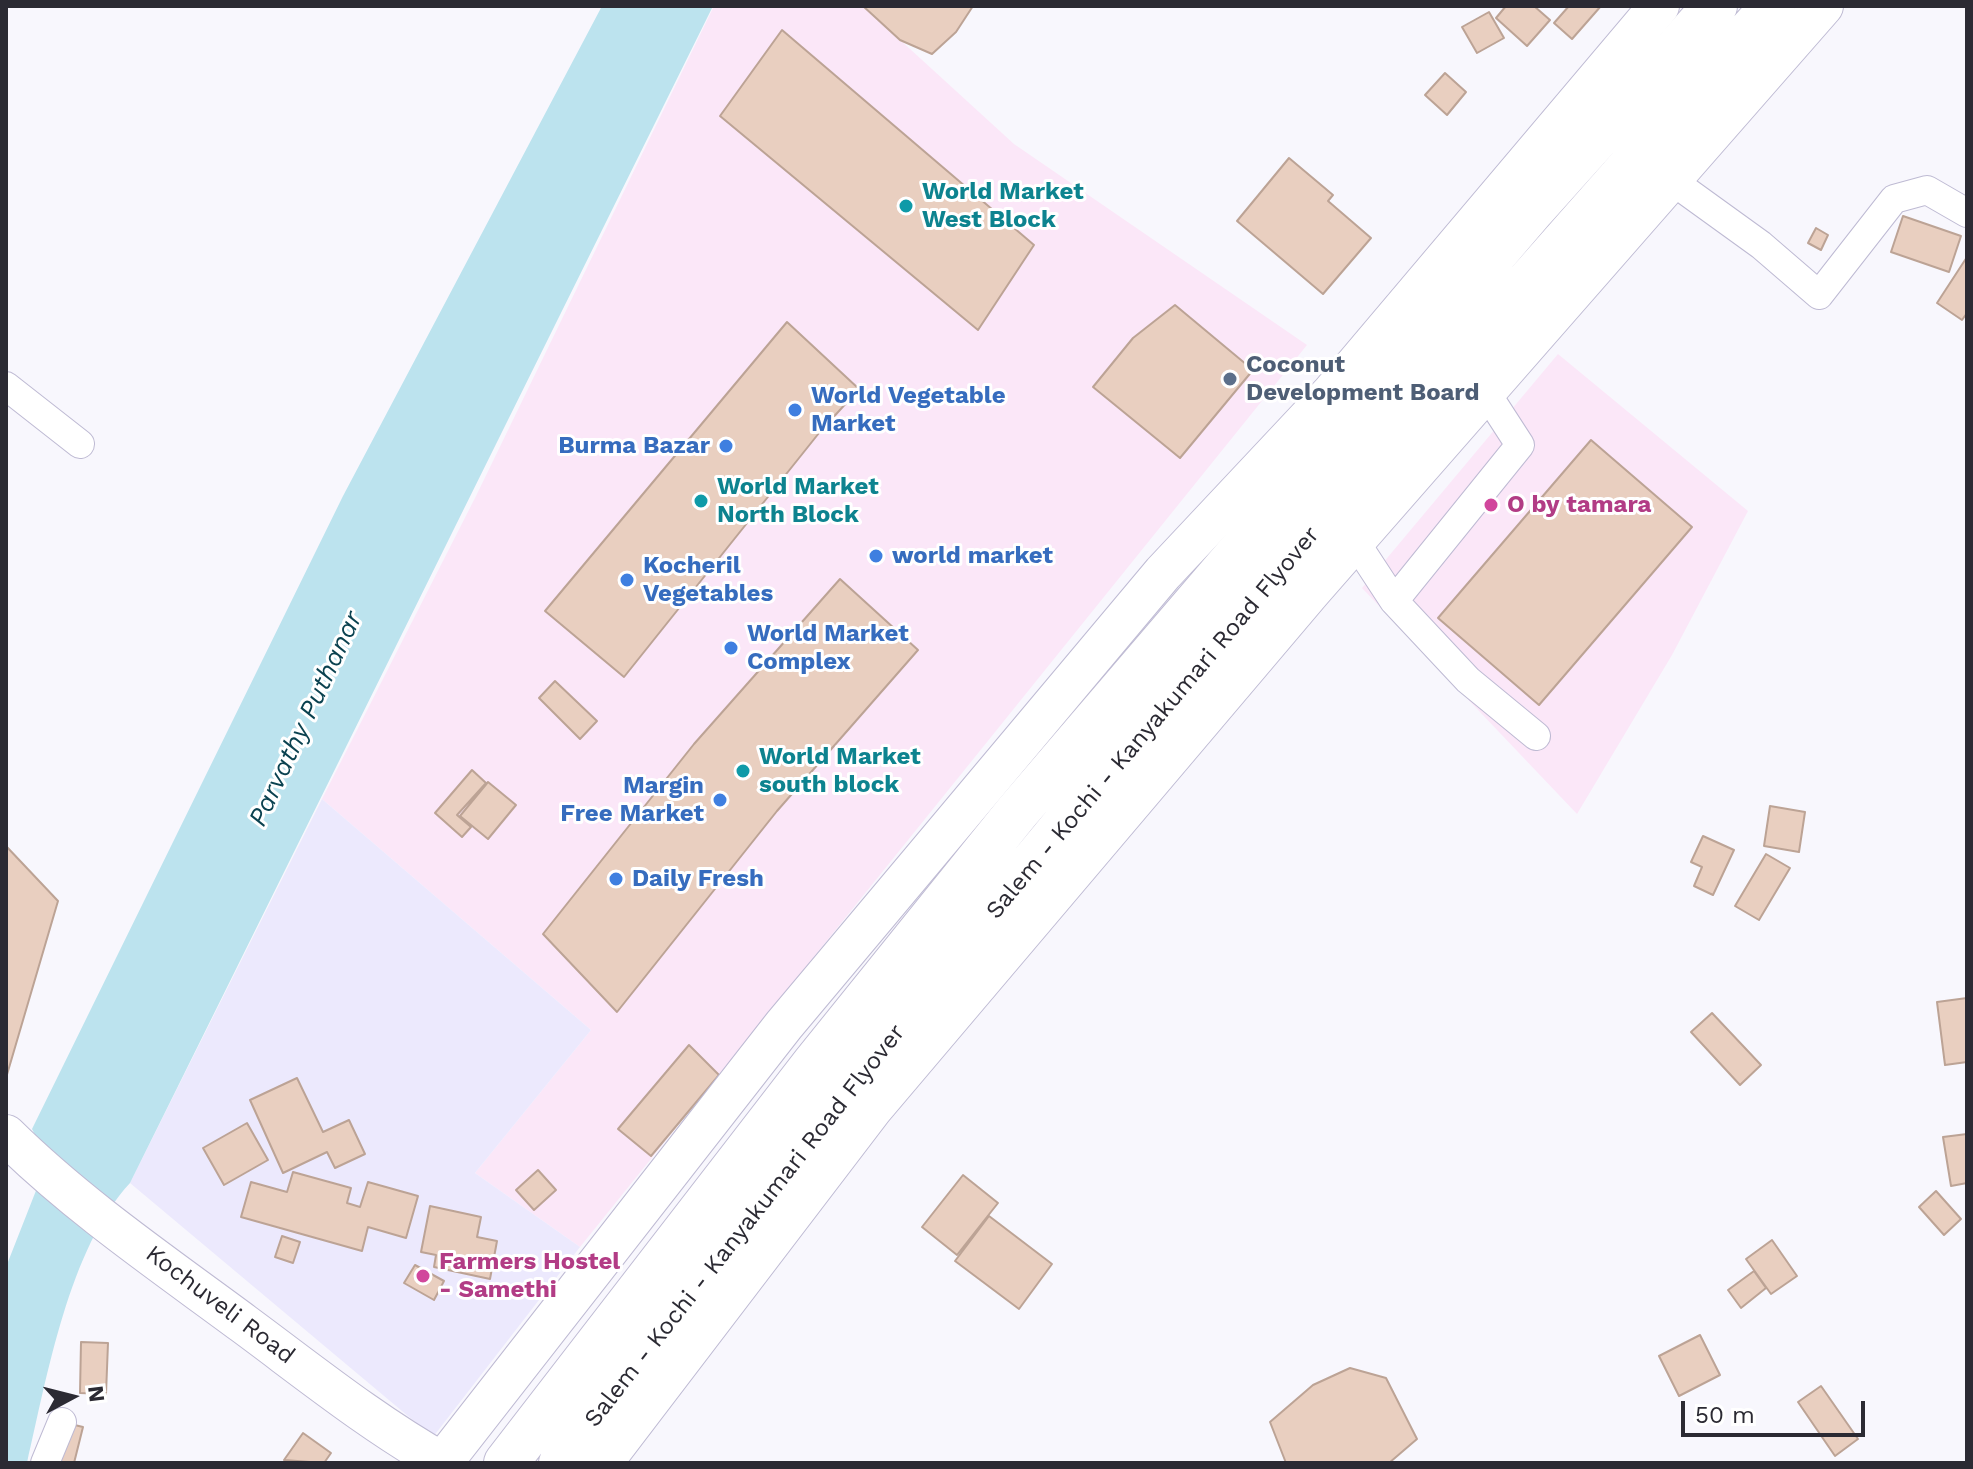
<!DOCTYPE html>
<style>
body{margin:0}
#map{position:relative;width:1973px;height:1469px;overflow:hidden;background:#f8f7fd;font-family:"Work Sans",sans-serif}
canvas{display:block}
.frame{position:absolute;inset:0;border:8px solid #2b2a33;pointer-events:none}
.north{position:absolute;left:32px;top:1357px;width:80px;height:80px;-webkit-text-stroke:6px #fff;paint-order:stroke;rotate:83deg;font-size:22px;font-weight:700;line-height:32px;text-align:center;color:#2b2a33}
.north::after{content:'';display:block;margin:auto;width:28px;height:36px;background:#2b2a33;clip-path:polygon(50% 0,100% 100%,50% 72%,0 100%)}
.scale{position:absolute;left:1681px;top:1401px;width:184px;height:36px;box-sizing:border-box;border:4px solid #2b2a33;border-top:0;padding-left:10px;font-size:24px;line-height:28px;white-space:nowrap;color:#2b2a33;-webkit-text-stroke:6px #fff;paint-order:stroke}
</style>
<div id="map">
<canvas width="1973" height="1469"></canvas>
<div class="frame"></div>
<div class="north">N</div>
<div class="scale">50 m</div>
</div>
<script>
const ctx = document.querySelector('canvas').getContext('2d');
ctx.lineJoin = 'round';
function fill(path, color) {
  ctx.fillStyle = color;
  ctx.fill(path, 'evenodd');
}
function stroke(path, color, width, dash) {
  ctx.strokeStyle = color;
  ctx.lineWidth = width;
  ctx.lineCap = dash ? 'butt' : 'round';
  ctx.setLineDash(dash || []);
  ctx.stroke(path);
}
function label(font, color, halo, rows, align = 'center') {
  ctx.font = font + ' "Work Sans",sans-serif';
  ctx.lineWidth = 6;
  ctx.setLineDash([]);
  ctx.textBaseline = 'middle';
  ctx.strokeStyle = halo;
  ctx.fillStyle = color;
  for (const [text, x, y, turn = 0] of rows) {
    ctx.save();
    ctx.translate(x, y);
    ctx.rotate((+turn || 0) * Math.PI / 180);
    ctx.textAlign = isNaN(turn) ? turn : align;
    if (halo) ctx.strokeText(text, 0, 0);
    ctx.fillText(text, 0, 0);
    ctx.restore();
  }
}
const commercial = new Path2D(`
 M 714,6 L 863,6 L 1014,144 L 1307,345 L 580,1247 L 475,1173 L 591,1030 L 322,799 L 476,496 Z
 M 1558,354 L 1748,511 L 1672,655 L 1577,814 L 1362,588 Z`);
const built = new Path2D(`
 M 322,799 L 591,1030 L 475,1173 L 580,1247 L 433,1437 L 130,1183 Z`);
const water = new Path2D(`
 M 602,6 L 713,6 L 130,1183 C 69,1248 47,1377 27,1463 L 6,1463 L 6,1267 L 48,1160 L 32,1129 L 343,496 Z`);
const building = new Path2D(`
 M 863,6 L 973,6 L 956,32 L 932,54 L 900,40 Z
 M 1506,6 L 1534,6 L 1550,20 L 1527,46 L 1496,18 Z
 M 1569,6 L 1601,6 L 1572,39 L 1554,23 Z
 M 1489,12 L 1504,38 L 1477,53 L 1462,27 Z
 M 782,30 L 1034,245 L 978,330 L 720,116 Z
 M 1445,73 L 1466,92 L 1447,115 L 1425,95 Z
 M 1289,158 L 1333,195 L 1328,201 L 1371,238 L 1323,294 L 1237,221 Z
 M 1903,216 L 1961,236 L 1949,272 L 1891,252 Z
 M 1816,228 L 1828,235 L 1821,250 L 1808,243 Z
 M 1967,257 L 1967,313 L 1962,320 L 1937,303 Z
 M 1175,305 L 1253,370 L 1180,458 L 1093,387 L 1133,338 Z
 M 787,322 L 859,389 L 819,433 L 624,677 L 545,611 Z
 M 1591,440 L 1692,527 L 1539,705 L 1438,618 Z
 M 840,579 L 918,650 L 777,811 L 617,1012 L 543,934 L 694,744 Z
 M 555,681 L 597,721 L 580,739 L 539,698 Z
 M 472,770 L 486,783 L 457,815 L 471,827 L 462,837 L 435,813 Z
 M 488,782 L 516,805 L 488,839 L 460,816 Z
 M 1770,806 L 1805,812 L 1799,852 L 1764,846 Z
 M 1703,836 L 1734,850 L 1713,895 L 1694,886 L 1702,867 L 1691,862 Z
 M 6,846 L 58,901 L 6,1078 Z
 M 1766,854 L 1790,868 L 1759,920 L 1735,906 Z
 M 1967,998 L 1967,1062 L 1945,1065 L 1937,1002 Z
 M 1712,1013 L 1761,1065 L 1740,1085 L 1691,1032 Z
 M 689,1045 L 719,1075 L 651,1156 L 618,1129 Z
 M 297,1078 L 323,1132 L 349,1120 L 365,1154 L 335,1168 L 327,1152 L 283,1173 L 250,1100 Z
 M 247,1123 L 268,1160 L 224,1185 L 203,1148 Z
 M 1967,1134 L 1967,1183 L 1951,1186 L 1943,1137 Z
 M 538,1170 L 556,1190 L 534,1210 L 516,1190 Z
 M 293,1172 L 351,1188 L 347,1203 L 360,1207 L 368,1182 L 418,1196 L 406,1238 L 368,1227 L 362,1251 L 241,1217 L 251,1182 L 287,1192 Z
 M 963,1175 L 998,1203 L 957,1255 L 922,1227 Z
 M 1936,1191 L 1961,1219 L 1944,1235 L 1919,1207 Z
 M 430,1206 L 481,1217 L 477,1237 L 497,1241 L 490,1279 L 434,1267 L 436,1255 L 421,1252 Z
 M 989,1216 L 1052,1264 L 1019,1309 L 955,1261 Z
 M 282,1236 L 300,1242 L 293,1263 L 275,1257 Z
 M 1772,1240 L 1797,1276 L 1771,1294 L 1746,1259 Z
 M 415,1265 L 444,1281 L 434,1300 L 404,1283 Z
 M 1754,1271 L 1766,1288 L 1741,1308 L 1728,1290 Z
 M 1700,1335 L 1720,1375 L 1679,1396 L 1659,1356 Z
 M 81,1342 L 108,1343 L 106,1394 L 80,1393 Z
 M 1350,1368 L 1386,1378 L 1417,1439 L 1389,1463 L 1286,1463 L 1270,1422 L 1313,1385 Z
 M 1821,1386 L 1858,1439 L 1835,1456 L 1798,1402 Z
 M 62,1422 L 83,1427 L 74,1463 L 52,1463 Z
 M 303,1433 L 331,1453 L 324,1463 L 284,1460 Z`);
const street = new Path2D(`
 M 1671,180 L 1761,245 L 1819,295 L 1894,199 L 1927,190 L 1967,213
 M 6,386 L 80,444
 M 1356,543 L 1394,601 L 1468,680 L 1536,736
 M 1394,601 L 1520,445 L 1487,394
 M 45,1463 L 62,1422`);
const secondary = new Path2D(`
 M 6,1135 C 78,1206 163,1264 244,1324 C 309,1372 372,1423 443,1463
 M 442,1463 L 784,1025 L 1163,573 L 1332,393 L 1659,6
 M 602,1463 L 872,1109 L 1310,592 L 1823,6`);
const highway = new Path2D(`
 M 506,1463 L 814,1064 L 1017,812 L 1533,209 L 1715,6
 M 561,1463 C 656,1340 749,1215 846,1093 C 1142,721 1456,361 1773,6`);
const markers = [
 [906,206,8,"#0f9aa8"],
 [1230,379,8,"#5c6f8a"],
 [795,410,8,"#3f7fe0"],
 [726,446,8,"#3f7fe0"],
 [701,501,8,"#0f9aa8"],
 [1491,505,8,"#d1479c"],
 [876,556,8,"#3f7fe0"],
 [627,580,8,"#3f7fe0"],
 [731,648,8,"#3f7fe0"],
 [743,771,8,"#0f9aa8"],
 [720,800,8,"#3f7fe0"],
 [616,879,8,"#3f7fe0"],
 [423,1276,8,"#d1479c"]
];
const cultureNames = [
 ["World Market",922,192],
 ["West Block",922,220],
 ["World Market",717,487],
 ["North Block",717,515],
 ["World Market",759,757],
 ["south block",759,785]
];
const serviceNames = [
 ["Coconut",1246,365],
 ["Development Board",1246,393]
];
const shopNames = [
 ["World Vegetable",811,396],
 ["Market",811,424],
 ["Burma Bazar",710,446,"right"],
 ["world market",892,556],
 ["Kocheril",643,566],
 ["Vegetables",643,594],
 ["World Market",747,634],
 ["Complex",747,662],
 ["Margin",704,786,"right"],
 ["Free Market",704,814,"right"],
 ["Daily Fresh",632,879]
];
const hotelNames = [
 ["O by tamara",1507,505],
 ["Farmers Hostel",439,1262],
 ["- Samethi",439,1290]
];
const streetNames = [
 ["Salem - Kochi - Kanyakumari Road Flyover",1153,723,-50],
 ["Salem - Kochi - Kanyakumari Road Flyover",745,1226,-52],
 ["Kochuveli Road",220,1305,37]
];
const waterNames = [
 ["Parvathy Puthanar",306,719,-65]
];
fill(commercial, '#fbe7f8');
fill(built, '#ece9fd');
fill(water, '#bce3ee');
fill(building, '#e9cfc0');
stroke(building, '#bca395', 2);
stroke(street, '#bebad3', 30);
stroke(secondary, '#bebad3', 42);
stroke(highway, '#bebad3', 46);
stroke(street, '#fff', 28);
stroke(secondary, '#fff', 40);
stroke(highway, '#fff', 44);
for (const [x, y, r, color] of markers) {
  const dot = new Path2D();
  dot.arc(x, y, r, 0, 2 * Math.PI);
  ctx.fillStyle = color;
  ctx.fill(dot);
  stroke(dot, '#fff', 3);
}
label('bold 24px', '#0d838f', '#fff', cultureNames, 'left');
label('bold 24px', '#4e5e75', '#fff', serviceNames, 'left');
label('bold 24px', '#366cbe', '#fff', shopNames, 'left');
label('bold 24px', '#b23c85', '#fff', hotelNames, 'left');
label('24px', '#2b2a33', '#fff', streetNames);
label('italic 26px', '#0a4250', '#fff', waterNames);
</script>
